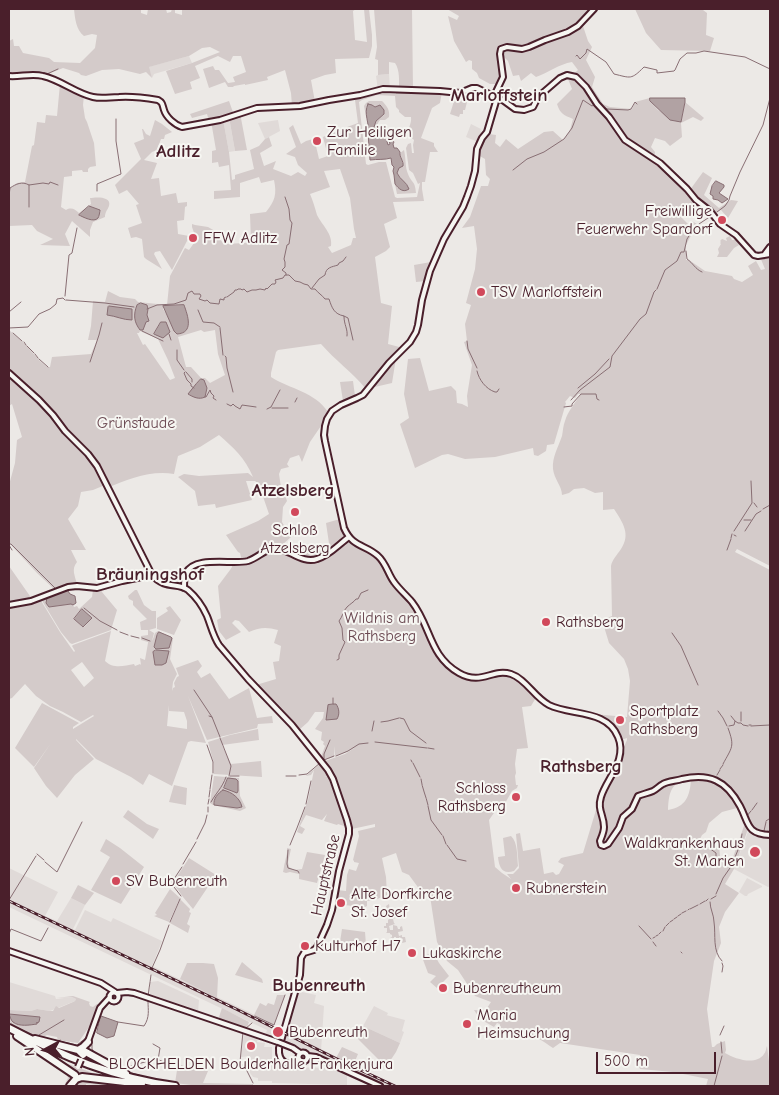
<!DOCTYPE html>
<meta charset="utf-8">
<style>
body{margin:0}
#map{position:relative;width:779px;height:1095px;overflow:hidden;background:#ece9e6;font-family:"Comic Neue",sans-serif}
canvas{display:block}
.frame{position:absolute;inset:0;border:10px solid #4a1f2b;pointer-events:none}
.north{position:absolute;left:20px;top:1025px;width:50px;height:50px;-webkit-text-stroke:4px #f6f6f2;paint-order:stroke;rotate:264deg;font-size:14px;font-weight:700;line-height:20px;text-align:center;color:#4a1f2b}
.north::after{content:'';display:block;margin:auto;width:18px;height:22px;background:#4a1f2b;clip-path:polygon(50% 0,100% 100%,50% 72%,0 100%)}
.scale{position:absolute;left:596px;top:1052px;width:120px;height:22px;box-sizing:border-box;border:2px solid #4a1f2b;border-top:0;padding-left:6px;font-size:15px;line-height:18px;white-space:nowrap;color:#4a1f2b;-webkit-text-stroke:4px #f6f6f2;paint-order:stroke}
</style>
<div id="map">
<canvas width="779" height="1095"></canvas>
<div class="frame"></div>
<div class="north">N</div>
<div class="scale">500 m</div>
</div>
<script>
const ctx = document.querySelector('canvas').getContext('2d');
ctx.lineJoin = 'round';
function fill(path, color) {
  ctx.fillStyle = color;
  ctx.fill(path, 'evenodd');
}
function stroke(path, color, width, dash) {
  ctx.strokeStyle = color;
  ctx.lineWidth = width;
  ctx.lineCap = dash ? 'butt' : 'round';
  ctx.setLineDash(dash || []);
  ctx.stroke(path);
}
function label(font, color, halo, rows, align = 'center') {
  ctx.font = font + ' "Comic Neue",sans-serif';
  ctx.lineWidth = 4;
  ctx.setLineDash([]);
  ctx.textBaseline = 'middle';
  ctx.strokeStyle = halo;
  ctx.fillStyle = color;
  for (const [text, x, y, turn = 0] of rows) {
    ctx.save();
    ctx.translate(x, y);
    ctx.rotate((+turn || 0) * Math.PI / 180);
    ctx.textAlign = isNaN(turn) ? turn : align;
    if (halo) ctx.strokeText(text, 0, 0);
    ctx.fillText(text, 0, 0);
    ctx.restore();
  }
}
const built = new Path2D(`
 M 189,56 L 192,63 L 154,74 L 152,78 L 148,67 Z
 M 389,74 L 390,89 L 378,90 L 376,76 L 378,75 Z
 M 229,117 L 235,151 L 229,152 L 223,119 Z
 M 278,120 L 280,131 L 265,139 L 258,123 Z
 M 471,124 L 481,129 L 480,131 L 484,134 L 478,142 L 466,137 Z
 M 749,829 L 770,835 L 770,886 L 768,887 L 734,869 Z
 M 9,868 L 58,892 L 45,916 L 57,921 L 71,898 L 85,905 L 73,929 L 75,930 L 85,910 L 111,922 L 113,918 L 162,941 L 152,966 L 217,997 L 247,1011 L 274,1025 L 274,1026 L 286,1033 L 297,991 L 316,995 L 314,1003 L 324,1006 L 321,1051 L 397,1086 L 382,1086 L 306,1051 L 265,1036 L 267,1030 L 250,1022 L 9,907 Z
 M 747,878 L 762,886 L 762,887 L 748,894 L 747,896 L 745,896 L 739,892 Z
 M 158,981 L 199,1000 L 198,1012 L 150,994 L 150,982 Z
 M 9,982 L 55,996 L 56,999 L 72,997 L 76,999 L 75,1001 L 50,1011 L 37,1009 L 31,1011 L 9,1010 Z
 M 374,1006 L 388,1013 L 387,1015 L 386,1015 L 405,1020 L 402,1031 L 404,1032 L 400,1043 L 363,1026 Z
 M 244,1033 L 258,1037 L 257,1042 L 265,1043 L 264,1047 L 272,1047 L 272,1061 L 282,1067 L 329,1068 L 347,1075 L 347,1085 L 272,1083 L 272,1081 L 258,1081 L 258,1078 L 253,1077 L 250,1073 L 250,1056 L 241,1057 Z`);
const green = new Path2D(`
 M 74,9 L 141,9 L 141,13 L 147,15 L 148,9 L 166,9 L 167,13 L 171,12 L 172,9 L 175,9 L 175,13 L 182,15 L 182,9 L 356,9 L 353,11 L 355,40 L 367,42 L 364,9 L 369,9 L 372,35 L 372,46 L 369,58 L 335,59 L 336,73 L 325,75 L 311,80 L 315,102 L 292,106 L 291,93 L 285,70 L 267,77 L 268,80 L 245,85 L 245,84 L 234,86 L 233,87 L 228,87 L 225,82 L 209,88 L 203,69 L 213,66 L 215,70 L 219,70 L 228,83 L 235,82 L 233,77 L 246,72 L 241,56 L 233,56 L 230,62 L 218,56 L 195,66 L 200,78 L 190,82 L 192,89 L 175,94 L 166,71 L 192,63 L 220,52 L 210,47 L 202,48 L 189,56 L 149,67 L 152,78 L 146,72 L 140,74 L 119,69 L 102,70 L 86,76 L 81,75 L 79,73 L 63,68 L 46,75 L 9,75 L 9,41 L 13,39 L 14,46 L 19,46 L 23,53 L 49,58 L 54,62 L 80,63 L 95,48 L 97,35 L 92,34 L 84,36 C 76,30 75,18 74,9 Z
 M 374,9 L 412,9 L 413,90 L 442,92 L 440,103 L 432,108 L 421,138 L 434,143 L 434,146 L 438,152 L 430,152 L 425,182 L 422,182 L 422,189 L 424,201 L 393,202 L 397,218 L 384,224 L 390,247 L 386,251 L 375,257 L 381,303 L 392,306 L 388,344 L 403,348 L 396,358 L 392,383 L 366,389 C 352,372 335,360 321,344 L 278,350 L 276,352 L 271,373 L 271,377 C 290,389 315,392 328,412 L 323,423 L 310,442 L 302,462 L 299,455 L 290,458 L 287,464 L 289,467 L 281,469 L 279,474 L 282,494 L 285,495 L 287,501 L 283,507 L 282,522 L 285,527 L 294,526 L 296,530 L 291,537 L 282,545 L 282,548 L 293,553 L 296,546 L 309,545 L 315,549 L 330,550 L 326,523 L 340,519 L 347,537 L 377,555 L 392,580 L 415,606 L 445,663 L 470,677 L 505,673 L 516,677 L 537,696 L 531,706 L 522,707 L 528,748 L 517,749 L 515,764 L 516,773 L 515,776 L 516,785 L 518,785 L 517,788 L 512,791 L 504,805 L 496,810 L 489,820 L 495,867 L 502,873 L 511,879 L 507,874 L 513,874 L 519,868 L 516,834 L 520,833 L 523,851 L 540,848 L 544,874 L 553,872 L 556,875 L 559,874 L 564,865 L 558,862 L 561,858 L 583,853 L 596,810 L 598,811 L 600,810 L 603,793 L 627,740 L 627,738 L 621,740 C 616,725 608,719 593,714 L 627,717 L 630,681 L 628,669 L 624,659 L 609,643 L 602,620 L 612,616 L 611,566 C 612,560 617,555 621,549 C 631,534 623,523 614,509 L 603,510 L 603,492 L 595,493 L 584,488 L 574,489 L 569,493 L 562,495 C 562,486 554,479 553,469 C 552,457 558,448 562,436 C 563,431 563,426 565,421 C 568,411 575,403 581,394 L 578,394 L 575,398 L 570,396 L 565,402 L 566,403 L 554,444 L 547,445 L 546,451 L 538,456 L 534,455 L 533,448 L 495,457 L 465,459 L 448,454 L 442,455 L 415,468 L 400,424 L 409,418 L 404,394 L 408,359 L 420,358 L 429,391 L 451,386 L 456,391 L 457,403 L 462,404 L 468,407 L 467,396 L 472,365 L 464,342 L 467,341 L 465,324 L 471,305 L 466,303 L 475,269 L 477,249 L 474,226 L 462,228 L 470,217 L 481,186 L 488,186 L 490,179 L 486,175 L 485,159 L 478,155 L 479,148 L 489,134 L 496,135 L 495,143 L 500,147 L 506,139 L 518,149 L 544,132 L 553,131 L 563,140 L 570,130 L 573,119 C 564,115 560,114 557,104 L 572,89 L 568,79 L 578,70 L 572,62 C 559,64 548,73 536,77 L 531,73 L 521,81 L 519,75 L 513,76 L 508,61 L 504,57 L 500,59 L 501,76 L 498,84 L 490,84 L 479,78 L 477,73 L 472,69 L 472,61 L 469,60 L 466,62 L 454,41 L 448,16 L 457,20 L 459,16 L 447,9 L 593,9 L 583,26 L 588,41 L 592,47 L 586,60 L 595,77 L 592,87 L 603,104 L 610,107 L 632,109 L 635,102 L 650,98 L 650,101 L 658,110 L 681,122 L 685,102 L 704,118 L 701,121 L 693,117 L 681,123 L 682,137 L 670,146 L 665,141 L 655,138 L 651,147 L 655,152 L 654,161 L 672,177 L 669,176 L 680,188 L 687,194 L 703,172 L 712,178 L 704,195 L 719,208 L 731,200 L 738,201 L 728,218 L 721,210 L 712,214 L 695,200 L 681,217 L 689,225 L 692,221 L 697,224 L 686,245 L 686,260 L 689,260 L 705,271 L 732,276 L 734,279 L 742,282 L 753,275 L 748,266 L 756,261 L 761,270 L 765,269 L 760,257 L 770,255 L 770,566 L 737,549 L 735,552 L 770,570 L 770,589 L 769,590 L 770,591 L 770,835 L 758,834 L 748,829 L 734,869 L 725,884 L 739,893 L 725,912 L 719,927 L 721,943 L 714,961 L 707,1009 L 712,1047 L 714,1047 L 717,1044 L 725,1041 L 726,1050 L 725,1053 C 735,1059 756,1066 764,1054 C 766,1052 766,1048 767,1046 L 770,1069 L 770,1086 L 706,1086 L 708,1079 L 673,1072 L 640,1069 L 639,1067 L 640,1055 L 560,1043 L 553,1048 C 543,1041 532,1034 519,1031 C 512,1029 507,1032 499,1029 L 500,1024 L 497,1023 L 494,1027 L 480,1019 L 474,1010 L 485,1011 L 491,1002 L 475,996 L 458,970 L 447,961 L 437,942 L 430,896 L 420,890 L 409,875 L 402,872 L 396,853 L 382,858 L 386,877 L 387,895 L 375,900 L 367,901 L 367,906 L 365,907 L 343,905 L 343,902 L 336,900 L 337,890 L 346,891 L 347,875 L 349,869 L 356,871 L 359,863 L 354,862 L 354,861 L 353,860 L 359,836 L 358,831 L 375,827 L 375,824 L 352,829 L 335,777 L 325,761 L 345,754 L 356,747 L 347,752 L 335,756 L 334,746 L 334,757 L 324,760 L 321,757 L 325,746 L 323,744 L 324,742 L 321,740 L 322,732 L 315,729 L 323,718 L 324,712 L 315,712 L 308,722 L 299,730 L 289,718 L 256,685 L 276,679 L 273,662 L 279,661 L 281,646 L 274,643 L 278,630 C 267,627 260,627 249,632 L 239,621 L 235,620 L 232,623 L 241,632 L 226,640 L 219,631 L 217,620 L 221,618 L 218,586 L 230,570 L 232,567 L 232,562 L 242,561 L 240,553 L 238,552 L 226,535 L 258,521 L 269,514 L 260,488 L 261,486 L 255,481 L 246,481 L 252,500 L 216,508 L 215,504 L 198,506 L 195,491 L 178,477 L 184,474 L 199,476 L 248,473 L 253,477 C 245,458 234,448 219,435 L 200,447 L 178,456 L 174,474 C 151,470 128,479 107,488 L 105,485 L 93,490 L 81,492 L 78,506 L 68,519 L 86,550 L 71,550 L 77,562 C 71,569 75,576 77,584 L 69,585 L 55,590 L 37,573 L 9,543 L 9,485 L 15,463 L 17,440 L 22,437 L 12,404 L 9,406 L 9,330 L 26,345 L 40,361 L 47,367 L 50,367 L 52,357 L 91,354 L 97,340 L 88,340 L 91,326 L 93,301 L 105,302 L 108,291 L 120,297 L 135,299 L 138,302 L 167,305 L 170,276 L 185,248 L 189,250 L 194,243 L 197,241 L 192,227 L 192,224 L 195,225 L 208,227 L 215,231 L 215,234 L 224,244 L 245,243 L 251,242 L 250,214 L 266,212 C 275,201 277,194 274,180 L 261,183 L 259,177 L 240,183 L 240,197 L 214,199 L 214,191 L 231,190 L 229,165 L 219,167 L 218,162 L 212,163 L 212,151 L 216,150 L 211,121 L 209,121 L 207,114 L 192,118 L 190,114 L 229,101 L 234,115 L 240,113 L 247,150 L 235,151 L 229,117 L 223,119 L 229,152 L 232,180 L 235,179 L 235,175 L 254,169 L 250,150 L 259,146 L 265,139 L 269,137 L 272,146 L 260,153 L 264,166 L 276,161 L 273,169 L 291,176 L 298,172 L 305,176 L 307,173 L 298,165 L 295,157 L 286,154 L 296,147 L 289,128 L 293,125 L 301,144 L 306,141 L 320,137 L 319,144 L 316,146 L 319,159 L 328,156 L 323,137 C 335,132 346,127 358,123 L 355,100 L 352,99 L 352,97 L 378,90 L 389,91 L 381,92 L 381,94 L 396,94 L 396,93 L 390,92 L 391,90 L 399,89 C 399,81 400,70 395,63 L 389,62 L 389,74 L 378,75 L 378,60 L 375,59 L 377,47 ZM 377,95 L 395,96 L 396,107 L 399,110 L 399,112 L 405,117 L 411,117 C 412,124 407,129 408,135 L 414,140 L 413,145 L 414,153 L 412,153 L 411,143 L 408,144 L 406,148 L 409,170 L 413,173 L 418,184 L 420,183 L 417,197 L 397,198 L 395,197 L 386,162 L 379,162 L 368,165 L 366,164 L 359,102 L 362,100 ZM 340,169 L 350,198 L 354,229 L 356,238 L 353,238 L 351,245 L 332,253 L 328,247 L 331,246 C 333,234 322,225 317,215 C 315,208 313,201 310,194 L 330,187 L 324,171 ZM 137,305 L 148,311 L 146,322 L 139,329 C 135,320 134,315 137,305 ZM 163,306 L 172,306 L 182,334 L 176,333 L 169,318 L 163,309 ZM 201,330 L 204,332 L 215,330 L 218,354 L 225,375 L 210,383 L 205,378 L 201,378 L 191,367 L 186,367 L 178,337 ZM 140,331 L 158,339 L 168,360 L 175,378 L 170,380 L 145,344 L 143,345 L 137,333 L 139,333 ZM 691,779 C 690,796 686,807 668,810 C 669,791 671,782 691,779 ZM 737,808 L 743,818 L 744,826 L 732,860 L 720,856 L 719,846 L 703,848 L 698,843 L 702,835 L 706,832 L 709,823 L 722,812 Z
 M 635,9 L 703,9 L 703,10 L 707,13 L 706,35 L 714,38 L 710,51 L 661,50 L 646,33 Z
 M 60,84 L 84,95 L 83,105 L 85,118 L 87,122 L 94,143 L 96,166 L 90,167 L 88,169 L 88,172 L 83,172 L 82,170 L 72,171 L 72,176 L 64,177 L 61,207 L 66,210 C 71,207 75,209 79,213 L 91,204 L 90,198 C 96,197 112,196 109,206 C 107,211 105,212 105,217 L 93,222 L 90,230 L 90,237 L 72,221 L 65,234 L 70,246 L 40,245 L 53,239 L 37,231 L 32,225 L 9,226 L 9,194 L 10,188 L 17,183 L 25,182 L 32,146 L 34,145 L 37,122 L 45,123 L 46,115 L 57,116 Z
 M 466,95 L 466,102 L 467,102 L 465,110 L 463,110 L 463,114 L 460,114 L 459,117 L 450,114 L 455,98 L 457,98 L 457,96 Z
 M 369,101 L 382,101 C 387,106 390,110 389,117 L 385,120 L 380,120 L 378,123 L 377,128 L 374,127 C 374,121 379,117 384,115 L 379,105 L 375,107 L 372,105 L 366,107 L 366,116 L 364,106 L 366,103 Z
 M 155,120 L 162,124 L 172,132 L 165,135 L 164,139 L 161,139 L 157,150 L 152,152 L 144,160 L 157,163 L 151,179 L 159,178 L 161,196 L 176,193 L 178,203 L 187,202 L 187,206 L 185,207 L 184,220 L 177,221 L 178,234 L 189,236 L 188,239 L 172,270 L 160,251 L 155,252 L 154,254 L 162,269 L 146,259 L 144,257 L 142,239 L 136,237 L 131,238 L 128,228 L 142,223 L 136,205 L 139,204 L 127,190 L 119,194 L 115,185 L 141,159 L 134,143 L 144,139 L 142,129 L 143,129 L 146,134 L 150,136 Z
 M 404,150 C 406,158 405,167 408,174 C 412,184 415,180 416,193 L 397,194 L 395,184 L 398,188 L 408,186 L 400,178 L 397,173 L 398,168 L 403,163 L 399,154 Z
 M 730,236 L 732,240 L 736,240 L 739,245 L 734,248 L 727,257 L 717,257 L 719,253 L 718,249 L 721,244 L 720,243 L 721,242 L 720,241 L 722,239 L 727,241 L 726,238 Z
 M 431,262 L 432,262 L 426,281 L 416,282 L 414,265 Z
 M 353,381 L 355,396 L 343,401 L 340,382 Z
 M 9,566 L 32,599 L 9,604 Z
 M 67,589 L 68,591 L 47,598 L 49,607 L 71,604 L 73,605 L 74,607 L 77,606 L 79,609 L 92,597 L 93,590 L 101,589 L 102,592 L 117,610 L 111,630 L 72,644 L 70,643 L 61,632 L 41,599 ZM 82,609 L 92,618 L 84,627 L 82,627 L 74,619 Z
 M 135,590 L 137,590 L 144,605 L 152,611 L 156,611 L 156,628 L 149,630 L 154,633 L 152,641 L 153,639 L 155,633 L 158,631 L 173,638 L 170,659 L 177,674 L 173,682 L 172,691 L 173,688 L 175,687 L 174,683 L 177,677 L 179,676 L 176,668 L 198,660 L 202,666 L 197,672 L 201,678 L 210,673 L 229,699 L 249,688 L 257,718 L 272,716 L 273,723 L 258,724 L 257,728 L 207,740 L 188,696 L 206,743 L 191,741 L 188,742 L 172,786 L 149,774 L 143,785 L 131,777 L 96,759 L 76,739 L 76,740 L 94,759 L 75,775 L 57,798 L 46,786 L 34,768 L 51,743 L 34,767 L 15,748 L 42,703 L 79,723 L 73,727 L 73,729 L 94,716 L 93,715 L 81,722 L 63,712 L 50,706 L 36,696 L 25,684 L 12,698 L 9,699 L 9,606 L 40,599 L 60,632 L 74,652 L 75,651 L 72,646 L 73,645 L 111,631 L 105,661 C 113,669 124,666 134,664 L 135,666 L 140,664 L 141,665 L 140,658 L 145,660 L 148,643 L 148,642 L 141,640 L 141,636 L 148,635 L 148,630 L 141,630 L 140,622 L 147,619 L 133,605 L 133,601 L 129,599 L 128,596 ZM 82,662 L 94,678 L 84,687 L 71,670 ZM 169,705 L 169,711 L 184,712 L 187,721 L 187,729 L 167,726 Z
 M 170,606 L 181,620 L 174,635 L 157,629 L 157,618 L 168,611 L 166,608 Z
 M 258,729 L 259,740 L 222,745 L 231,764 L 261,761 L 262,777 L 214,774 L 214,764 L 208,742 L 230,735 Z
 M 321,763 L 327,771 L 329,776 L 324,776 L 331,777 L 345,817 L 343,817 L 347,827 L 338,824 L 337,825 L 324,821 L 327,814 L 322,820 L 306,815 L 300,826 L 305,829 L 302,834 L 297,832 L 308,800 L 314,770 L 311,775 L 306,776 Z
 M 214,776 L 239,778 L 240,796 L 246,808 L 240,811 L 213,805 L 210,803 ZM 219,793 L 242,808 L 237,808 L 215,805 L 213,803 Z
 M 174,785 L 187,788 L 186,805 L 169,802 Z
 M 128,810 L 147,824 L 159,829 L 153,839 L 123,817 Z
 M 511,836 C 518,842 517,857 518,866 L 514,871 C 502,875 499,867 498,857 L 505,856 L 503,838 Z
 M 106,839 L 120,848 L 144,867 L 121,904 L 91,890 L 110,857 L 100,851 Z
 M 287,848 L 291,849 L 288,862 L 289,867 L 294,870 L 302,869 L 307,852 L 325,855 L 317,883 L 299,879 L 299,874 L 290,872 L 286,873 L 283,872 C 284,868 284,865 285,862 C 286,856 288,853 287,848 Z
 M 189,858 L 216,875 L 193,909 L 183,897 L 173,883 Z
 M 78,885 L 94,893 L 85,905 L 71,898 Z
 M 170,889 L 180,898 L 169,922 L 154,916 L 157,915 L 155,913 Z
 M 180,899 L 190,909 L 189,912 L 191,913 L 187,924 L 190,926 L 188,933 L 170,923 Z
 M 389,904 L 390,912 L 392,912 L 391,917 L 394,917 L 394,914 L 396,914 L 398,917 L 393,919 L 394,923 L 395,924 L 389,926 L 390,930 L 393,930 L 393,925 L 397,926 L 398,929 L 400,929 L 400,927 L 402,926 L 403,931 L 398,932 L 399,936 L 402,935 L 402,937 L 405,937 L 406,942 L 402,943 L 403,939 L 399,937 L 400,943 L 396,944 L 397,940 L 396,940 L 396,937 L 394,937 L 394,944 L 390,944 L 390,943 L 393,942 L 392,940 L 390,940 L 390,938 L 392,937 L 392,935 L 390,934 L 390,933 L 386,933 L 387,932 L 387,928 L 384,928 L 384,926 L 386,926 L 386,923 L 388,923 L 388,920 L 389,919 L 388,914 L 385,914 L 385,913 L 388,912 L 386,906 Z
 M 342,929 L 365,932 L 366,945 L 340,942 Z
 M 433,952 L 439,963 L 449,976 L 437,988 L 430,982 L 436,976 L 428,973 L 422,957 Z
 M 242,962 L 262,979 L 263,983 L 235,975 Z
 M 187,963 L 203,963 L 214,964 L 218,978 L 217,998 L 180,979 Z
 M 277,995 L 285,995 L 274,1025 L 254,1015 L 260,1003 L 266,1006 L 268,1003 L 274,1005 Z
 M 73,996 L 90,1002 L 89,1003 L 90,1006 L 93,1007 L 97,1004 L 101,1005 L 91,1030 L 89,1027 L 78,1043 L 58,1040 L 57,1037 L 47,1035 L 45,1036 L 46,1040 L 37,1038 L 11,1025 L 9,1021 L 9,1010 L 31,1011 L 37,1009 L 50,1011 L 53,1011 L 56,1006 L 59,1008 L 73,1002 L 75,1001 L 76,999 L 72,997 L 56,998 Z
 M 222,1008 L 249,1022 L 246,1030 L 218,1020 Z
 M 363,1026 L 400,1043 L 396,1052 L 386,1067 L 358,1039 L 357,1037 Z
 M 342,1047 L 358,1054 L 353,1066 L 336,1058 Z
 M 37,1052 L 54,1057 L 68,1064 L 104,1077 L 140,1086 L 116,1086 L 86,1084 L 86,1086 L 64,1086 L 68,1078 L 67,1075 Z
 M 178,1064 L 190,1068 L 199,1068 L 208,1071 L 203,1083 L 252,1084 L 253,1086 L 199,1086 L 175,1083 Z`);
const water = new Path2D(`
 M 650,98 L 685,98 L 685,102 L 681,122 L 670,120 L 650,101 Z
 M 368,104 L 372,105 L 375,107 L 380,105 L 384,110 L 384,114 L 376,121 L 374,127 L 385,134 L 388,145 L 390,144 L 388,136 L 390,135 L 390,137 L 394,142 L 393,144 L 394,148 L 397,148 L 400,152 C 399,157 404,161 403,166 L 399,168 L 397,173 C 400,180 407,182 409,189 C 403,193 399,189 395,184 L 394,175 L 393,171 L 394,167 L 392,165 L 391,158 C 385,160 377,159 370,160 L 368,133 C 370,123 363,114 368,104 Z
 M 716,181 L 724,185 L 724,187 L 719,193 L 728,199 L 722,203 L 718,200 L 713,199 L 713,196 L 710,194 L 712,186 Z
 M 89,206 L 100,210 C 100,211 99,217 98,218 C 94,223 83,217 79,215 Z
 M 141,303 L 147,305 L 148,309 L 147,315 L 149,321 L 146,322 L 143,330 L 140,330 C 134,322 133,315 137,305 Z
 M 184,305 C 188,316 194,333 177,334 L 174,331 L 163,306 Z
 M 109,306 L 132,309 L 132,320 C 123,320 116,316 107,315 L 108,307 Z
 M 161,322 L 166,322 L 170,332 L 163,338 L 156,335 L 154,334 Z
 M 201,379 L 204,380 L 207,388 L 205,397 C 199,400 193,397 188,394 L 196,384 Z
 M 68,591 L 70,594 L 75,596 L 76,603 L 73,605 L 71,604 L 49,607 L 46,603 L 47,598 Z
 M 82,609 L 92,618 L 83,627 L 74,619 Z
 M 159,632 L 171,637 L 172,638 L 169,648 L 156,649 L 154,647 L 157,635 Z
 M 156,650 L 169,651 L 166,663 L 162,665 L 155,665 L 153,652 Z
 M 333,704 L 336,704 C 339,708 340,714 337,719 L 326,720 L 328,705 Z
 M 228,778 L 236,779 L 238,781 L 238,791 L 237,793 L 224,788 Z
 M 223,790 C 232,792 240,798 242,807 L 237,808 L 214,805 C 213,799 218,793 223,790 Z
 M 9,1014 L 40,1017 L 39,1022 L 37,1023 L 37,1022 L 37,1024 C 30,1025 19,1027 13,1022 C 11,1021 10,1016 9,1014 Z
 M 101,1016 L 118,1022 L 114,1036 L 107,1038 L 97,1033 Z`);
const stream = new Path2D(`
 M 576,56 L 577,55 L 580,59 L 586,53 L 587,49 L 606,62 L 614,74 C 631,78 631,80 644,67 L 657,70 L 657,73 L 674,71 L 675,70 L 680,59 L 687,53 L 696,53 L 704,51 L 745,57 L 770,69
 M 42,74 L 47,74 L 58,69
 M 601,105 L 607,109 L 628,110 L 631,109 L 635,102 L 637,104
 M 513,170 L 527,159 L 544,152 L 564,139 L 572,128 L 583,100 L 592,106 L 595,104
 M 29,185 L 29,207
 M 97,191 L 97,184 L 121,174 L 116,141 L 116,119
 M 9,196 L 10,188 C 16,184 22,181 29,185 L 43,183 L 49,184 L 50,182 L 58,185
 M 285,197 L 289,209 L 290,220 L 292,223 L 289,244 L 287,245 L 284,259 L 285,262 L 285,267 L 282,270 L 286,273 L 286,275
 M 717,212 L 725,206 L 729,200 L 730,196 L 740,172 L 763,125 L 770,98
 M 699,224 L 711,216
 M 686,251 L 687,259 C 693,263 695,269 702,272
 M 312,288 L 319,279 L 325,275 C 326,267 332,267 338,265 L 339,263 L 343,261 L 346,257
 M 657,289 L 665,270 L 677,261 L 681,252 L 684,252 L 687,239 L 694,228
 M 65,296 L 69,255 L 72,253 L 77,228
 M 227,297 L 234,292 L 235,290 L 237,290 L 238,289 L 241,289 L 242,290 L 244,289 L 247,292 L 252,290 L 256,290 L 260,289 L 265,290 L 266,288 L 267,289 L 272,284 L 275,284 L 276,282 L 275,280 L 283,278 L 285,275 L 289,275 L 295,281 L 300,282 L 304,284 L 308,285 L 311,289 L 315,289 C 318,293 322,295 325,299 L 329,299 C 332,308 334,314 344,316 C 344,325 348,329 347,336
 M 66,300 L 105,303 L 134,307
 M 147,309 L 157,305 L 174,304 L 186,300 L 188,293 L 192,291 L 194,294 L 200,294 L 201,296 L 199,299 L 205,301 L 207,300 L 210,303 L 219,304 L 220,299 L 224,300 L 224,298 L 226,297
 M 198,310 L 203,322 L 214,323 L 220,327
 M 9,312 L 21,302
 M 344,316 L 348,318 L 353,340
 M 9,328 L 28,327 L 39,314 L 50,309 L 56,304 L 57,299 L 63,298 L 65,300
 M 220,328 L 223,355
 M 142,331 L 163,341
 M 13,333 L 22,341
 M 169,334 L 171,340
 M 467,341 L 468,349 L 477,368
 M 24,342 L 26,345
 M 27,346 L 34,353
 M 177,350 L 177,360 L 184,370
 M 35,354 L 38,358
 M 225,356 L 226,357 L 227,368 L 233,392
 M 39,359 L 48,367
 M 90,362 L 99,335 L 102,323
 M 477,371 C 479,380 486,389 495,392 L 497,392 L 499,389
 M 185,372 L 184,373 L 187,380 L 191,384 L 191,386 L 194,388
 M 186,372 L 192,379 L 192,382
 M 578,388 L 595,374 L 609,359
 M 205,397 L 206,397 L 210,390 L 211,393 L 214,396 L 213,398 L 216,400
 M 571,400 L 580,390 L 610,367 L 612,356 L 640,319 L 646,314 L 654,292 L 656,290
 M 295,402 L 297,398
 M 227,404 L 231,406 L 233,404 L 235,406 L 240,409 L 242,405 L 256,407
 M 564,407 L 572,406 L 572,404 L 581,394 L 596,394 L 597,399 L 599,400
 M 272,408 L 288,408
 M 267,409 L 271,407 L 280,390
 M 754,503 L 757,507
 M 763,509 L 770,505
 M 744,520 L 751,520
 M 734,531 L 752,503 L 751,481
 M 745,531 L 756,514 L 761,511
 M 734,535 L 736,536
 M 731,538 L 732,534
 M 9,544 L 11,544 L 56,589
 M 9,545 L 12,550
 M 727,550 L 731,539
 M 84,608 L 100,621 L 117,630
 M 120,632 L 128,635
 M 672,633 L 681,646 L 698,685
 M 131,636 L 139,638
 M 142,638 L 150,641
 M 337,660 L 339,659 L 339,655 L 345,642 L 343,640 L 342,628 L 339,621 C 343,616 343,611 347,607 C 350,604 354,602 356,599 L 358,599 L 361,593 L 368,590
 M 194,690 L 212,717
 M 333,704 L 333,698
 M 718,711 L 723,718 L 727,726
 M 209,716 L 212,717 L 220,737
 M 731,716 L 735,721
 M 400,718 L 404,719 L 410,731 L 426,743
 M 741,721 L 741,712
 M 381,722 L 388,721 L 399,718
 M 749,725 L 751,725
 M 729,726 L 734,725 L 735,721 L 738,723 L 741,723 L 743,725 L 748,726
 M 751,726 L 770,725
 M 372,731 L 374,721
 M 220,738 L 231,766 L 229,776
 M 330,740 L 324,754 L 324,760 L 334,756
 M 375,742 L 427,748
 M 207,745 L 213,762 L 213,773
 M 428,748 L 434,749
 M 336,756 L 348,751 L 359,744 L 368,743
 M 411,760 L 412,762
 M 413,763 L 420,777
 M 723,764 C 732,747 735,747 728,728
 M 720,769 L 723,765
 M 299,775 L 307,774 L 320,763
 M 717,775 L 720,770
 M 230,776 L 239,776
 M 286,776 L 296,776
 M 421,779 C 422,788 426,796 428,805
 M 210,789 L 212,775
 M 209,797 L 210,790
 M 211,802 C 216,793 222,788 226,777
 M 208,804 L 209,799
 M 306,804 L 311,781
 M 428,806 L 431,820 L 442,835
 M 752,810 L 757,803
 M 208,812 L 208,807
 M 746,817 L 751,811
 M 770,817 L 770,816
 M 766,821 L 769,819
 M 764,831 L 766,822
 M 768,831 L 770,832
 M 443,836 L 446,844
 M 197,839 L 205,823 L 207,815
 M 290,845 L 297,828 L 305,807
 M 447,845 L 457,859 L 466,861
 M 709,848 L 716,853 L 716,856
 M 288,850 L 287,864 L 288,868 L 298,871 L 299,873
 M 37,854 L 44,860
 M 45,862 L 57,872 L 82,822
 M 183,864 L 196,842
 M 731,867 L 740,845 L 742,834
 M 172,882 L 182,867
 M 174,887 L 181,896
 M 716,894 L 723,878 L 730,868
 M 711,899 L 716,896
 M 9,900 L 36,856
 M 706,901 L 708,899
 M 710,902 C 710,909 714,915 714,922 C 716,935 712,951 722,961
 M 700,904 L 705,901
 M 690,909 L 698,905
 M 688,910 L 689,909
 M 682,913 L 686,911
 M 678,916 L 681,914
 M 674,919 L 677,917
 M 170,922 L 180,899
 M 670,922 L 673,920
 M 639,926 L 651,939
 M 666,926 L 669,923
 M 663,931 L 665,927
 M 9,934 L 11,929 L 41,941 L 48,928
 M 659,934 L 661,932
 M 656,936 L 658,935
 M 653,938 L 655,937
 M 653,942 L 656,946
 M 681,952 L 682,953
 M 34,958 L 55,965
 M 152,968 L 160,950 L 169,925
 M 722,972 L 723,966 L 722,963
 M 255,1016 L 274,1025 L 285,995
 M 118,1022 L 144,1026 C 150,1017 148,1010 148,1001 C 148,992 150,984 151,975
 M 9,1024 L 36,1036
 M 245,1029 L 252,1023
 M 243,1032 L 240,1062 L 246,1069 L 253,1083
 M 39,1035 L 64,1020
 M 720,1035 L 724,1026
 M 45,1038 L 77,1045 L 82,1041 L 84,1041
 M 721,1042 L 722,1053
 M 92,1045 L 92,1049 L 94,1052 L 114,1064
 M 159,1060 L 165,1062
 M 150,1061 L 158,1060 L 160,1048 L 153,1044
 M 122,1067 L 128,1067 L 148,1061
 M 128,1072 L 153,1079 L 178,1083
 M 253,1085 L 254,1086
 M 714,1086 L 722,1056`);
const secondary = new Path2D(`
 M 9,76 C 20,77 32,73 43,76 C 61,80 75,93 93,97 C 102,99 110,97 119,97 C 132,96 146,98 158,100 C 163,103 162,104 164,110 C 166,117 175,125 182,127 L 220,120 L 257,108 L 300,106 L 329,100 L 360,95 L 383,89 L 440,91 L 460,93 L 472,88 L 477,88 L 504,101 L 515,109 L 524,110 L 533,107 L 538,97 L 560,78 L 567,75 L 576,77 L 586,87 L 597,104 L 609,117 L 625,140 L 660,163 L 687,189 L 696,200 L 710,211 L 720,224 L 736,235 L 754,255 L 758,256 L 770,254
 M 494,96 L 503,77 L 500,54 L 501,49 L 507,47 L 522,49 L 529,47 L 545,40 L 568,32 L 578,26 L 594,9
 M 497,98 L 487,132 L 482,138 L 477,149 L 475,171 L 471,186 L 467,197 L 463,207 L 444,239 L 430,271 L 422,300 L 418,325 L 416,332 L 410,342 L 389,363 L 363,395 L 357,398 L 341,405 L 332,411 L 327,419 L 325,426 L 324,435 L 325,441 L 344,528 C 353,548 365,544 378,556 C 386,563 388,574 394,582 C 399,589 406,595 412,602 C 431,626 429,656 459,673 C 482,686 492,668 511,674 C 526,679 534,697 549,705 C 571,716 607,709 618,737 C 621,744 621,752 619,759 C 615,773 605,784 601,797 C 597,810 604,815 604,827 C 604,832 602,836 600,841 L 601,845 L 604,846 L 608,844 L 619,828 L 623,817 L 632,809 L 638,796 C 643,794 648,793 653,791 C 657,789 659,786 663,784 C 668,781 676,781 682,779 C 709,773 726,780 740,806 C 749,823 746,834 770,835
 M 764,255 L 770,247
 M 9,373 L 39,400 L 53,415 L 65,431 L 88,454 L 97,466 L 152,575 C 165,590 178,582 188,590 C 195,596 203,607 207,616 C 211,626 213,636 219,645 L 248,679 L 292,725 L 328,770 L 333,779 L 347,820 L 349,828 L 349,834 L 339,871 L 332,910 L 327,925 L 317,947 L 314,950 L 304,953 L 301,958 L 300,975 L 279,1048 C 278,1062 288,1068 300,1060
 M 184,588 C 184,583 184,577 186,573 C 195,555 233,565 248,561 C 258,558 266,548 276,548 C 290,550 303,564 317,559 C 329,556 339,544 349,537
 M 9,605 L 31,601 L 68,587 L 77,586 L 97,588 L 122,581 L 152,575
 M 9,951 L 101,983 L 115,992
 M109.5 997a4.5 4.5 0 1 1 9 0a4.5 4.5 0 1 1-9 0Z
 M 117,993 L 127,992 L 134,993 L 278,1042
 M 87,1044 L 100,1008 L 110,997
 M 283,1044 L 293,1048 L 300,1053
 M298.5 1057a4.5 4.5 0 1 1 9 0a4.5 4.5 0 1 1-9 0Z
 M 308,1056 L 316,1057 L 380,1086`);
const highway = new Path2D(`
 M 9,1028 C 62,1056 114,1078 175,1086
 M 17,1036 L 75,1075
 M 35,1039 L 78,1050 L 83,1055
 M 78,1050 L 83,1047 L 88,1042
 M 84,1051 L 126,1074
 M 70,1086 L 76,1079 L 82,1077 L 142,1084`);
const rail = new Path2D(`
 M 9,901 L 236,1009 L 343,1062 L 395,1086`);
const secondaryBridge = new Path2D(`
 M 278,1042 L 283,1044
 M 78,1067 L 81,1060`);
const markers = [
 [317,141,5,"#d1495b"],
 [722,220,5,"#d1495b"],
 [193,238,5,"#d1495b"],
 [481,292,5,"#d1495b"],
 [295,512,5,"#d1495b"],
 [546,622,5,"#d1495b"],
 [620,720,5,"#d1495b"],
 [516,797,5,"#d1495b"],
 [755,852,6,"#d1495b"],
 [116,881,5,"#d1495b"],
 [516,888,5,"#d1495b"],
 [341,903,5,"#d1495b"],
 [305,946,5,"#d1495b"],
 [412,953,5,"#d1495b"],
 [443,988,5,"#d1495b"],
 [467,1024,5,"#d1495b"],
 [278,1032,6,"#d1495b"],
 [251,1046,5,"#d1495b"]
];
const poiNames = [
 ["Zur Heiligen",327,132],
 ["Familie",327,150],
 ["Freiwillige",712,211,"right"],
 ["Feuerwehr Spardorf",712,229,"right"],
 ["FFW Adlitz",203,238],
 ["TSV Marloffstein",491,292],
 ["Schloß",295,530,"center"],
 ["Atzelsberg",295,548,"center"],
 ["Rathsberg",556,622],
 ["Sportplatz",630,711],
 ["Rathsberg",630,729],
 ["Schloss",506,788,"right"],
 ["Rathsberg",506,806,"right"],
 ["Waldkrankenhaus",744,843,"right"],
 ["St. Marien",744,861,"right"],
 ["SV Bubenreuth",126,881],
 ["Rubnerstein",526,888],
 ["Alte Dorfkirche",351,894],
 ["St. Josef",351,912],
 ["Kulturhof H7",315,946],
 ["Lukaskirche",422,953],
 ["Bubenreutheum",453,988],
 ["Maria",477,1015],
 ["Heimsuchung",477,1033],
 ["Bubenreuth",289,1032],
 ["BLOCKHELDEN Boulderhalle Frankenjura",251,1064,"center"]
];
const parkNames = [
 ["Grünstaude",136,423],
 ["Wildnis am",382,618],
 ["Rathsberg",382,636]
];
const streetNames = [
 ["Hauptstraße",326,875,-77]
];
const quarterNames = [
 ["Marloffstein",499,96],
 ["Adlitz",178,152],
 ["Atzelsberg",293,491],
 ["Bräuningshof",150,575],
 ["Rathsberg",581,767],
 ["Bubenreuth",319,986]
];
fill(built, '#e0dad8');
fill(green, '#d4cbca');
fill(water, '#b1a2a3');
stroke(water, '#886e73', 1);
stroke(stream, '#886e73', 1);
stroke(secondary, '#4a1f2b', 8);
stroke(highway, '#4a1f2b', 10);
stroke(secondary, '#f6f6f2', 4);
stroke(highway, '#f6f6f2', 6);
stroke(rail, '#4a1f2b', 3);
stroke(rail, '#f6f6f2', 1, [4]);
stroke(secondaryBridge, '#4a1f2b', 8, []);
stroke(secondaryBridge, '#f6f6f2', 4);
for (const [x, y, r, color] of markers) {
  const dot = new Path2D();
  dot.arc(x, y, r, 0, 2 * Math.PI);
  ctx.fillStyle = color;
  ctx.fill(dot);
  stroke(dot, '#f6f6f2', 2);
}
label('16px', '#4a1f2b', '#f6f6f2', poiNames, 'left');
label('16px', '#6c4a53', '#f6f6f2', parkNames);
label('16px', '#4a1f2b', '#f6f6f2', streetNames);
label('bold 19px', '#4a1f2b', '#f6f6f2', quarterNames);
</script>
